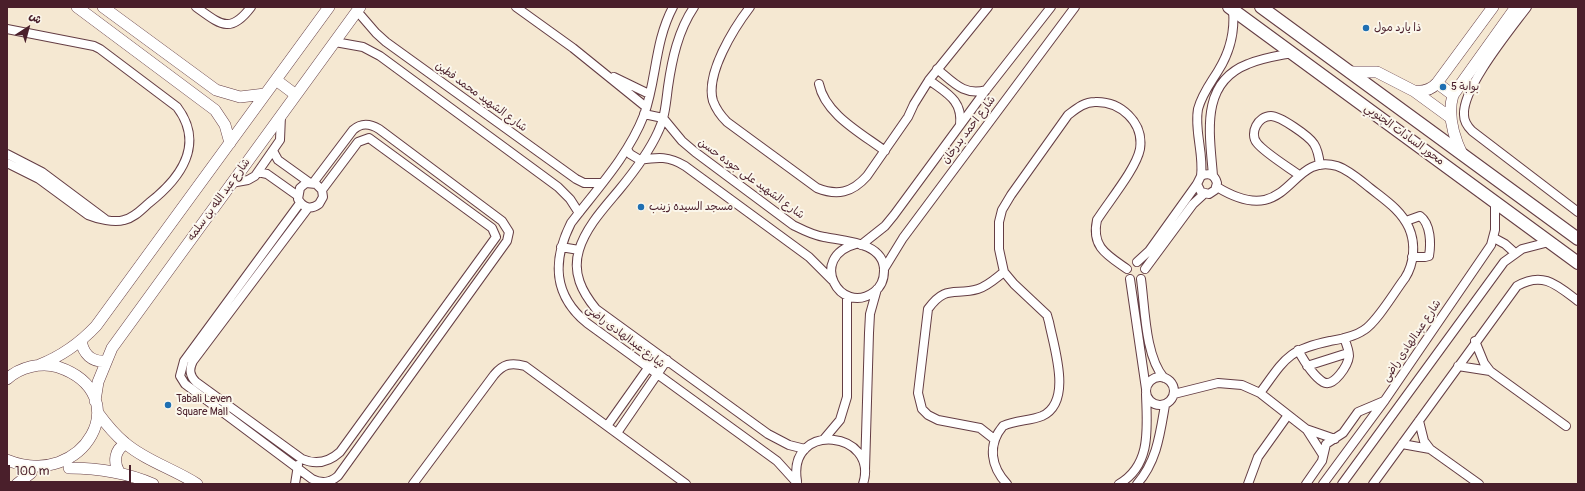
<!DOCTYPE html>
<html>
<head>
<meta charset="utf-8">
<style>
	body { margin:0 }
	#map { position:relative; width:1585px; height:491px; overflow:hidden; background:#f5e8d2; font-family:Pangolin,"Playpen Sans Arabic",sans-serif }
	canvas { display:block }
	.frame { position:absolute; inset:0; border:8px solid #4a1f2b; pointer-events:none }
	.north { position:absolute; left:8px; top:8px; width:40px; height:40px; -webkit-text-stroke:3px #fbf7ec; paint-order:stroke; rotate:36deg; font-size:11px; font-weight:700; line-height:16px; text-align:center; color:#4a1f2b }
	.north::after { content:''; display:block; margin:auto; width:14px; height:18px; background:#4a1f2b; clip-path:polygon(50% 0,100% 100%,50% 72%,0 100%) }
	.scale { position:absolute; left:8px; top:465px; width:123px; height:18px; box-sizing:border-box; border:2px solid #4a1f2b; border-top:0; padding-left:5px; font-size:12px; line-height:14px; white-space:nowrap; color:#4a1f2b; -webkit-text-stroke:3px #fbf7ec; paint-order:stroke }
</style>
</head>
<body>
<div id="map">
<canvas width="1585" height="491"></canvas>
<div class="frame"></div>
<div class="north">ش</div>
<div class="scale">100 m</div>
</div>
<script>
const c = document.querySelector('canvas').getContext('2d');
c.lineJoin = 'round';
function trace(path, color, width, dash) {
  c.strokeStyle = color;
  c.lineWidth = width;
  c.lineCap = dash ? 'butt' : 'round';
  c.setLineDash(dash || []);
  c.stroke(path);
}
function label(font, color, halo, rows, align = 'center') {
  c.font = font + ' Pangolin,"Playpen Sans Arabic",sans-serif';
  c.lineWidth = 4;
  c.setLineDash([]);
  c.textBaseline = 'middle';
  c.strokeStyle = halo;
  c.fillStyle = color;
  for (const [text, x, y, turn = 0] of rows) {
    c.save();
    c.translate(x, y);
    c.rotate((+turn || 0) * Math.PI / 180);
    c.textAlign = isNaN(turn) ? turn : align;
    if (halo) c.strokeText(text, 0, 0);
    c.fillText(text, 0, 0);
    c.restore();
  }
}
const street = new Path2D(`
	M196,7C220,24 230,35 251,7
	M516,7L573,48L646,107
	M673,7C654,43 657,79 644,115C628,156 597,189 571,223C552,261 553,295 587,323L777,461L797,483
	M694,7C678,31 672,59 668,87C666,102 665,118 658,132C649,152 633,173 619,190C604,208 586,227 579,250C572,273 582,292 596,309L768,434L789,445L805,449
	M750,7C734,28 705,74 713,101C716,109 721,116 727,122L817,188C837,196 852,193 867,176L908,117L914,104L929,80L988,7
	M1527,7C1510,30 1462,88 1464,115C1464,122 1468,127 1472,131L1578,212
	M357,11L376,33L386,42L576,179L584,183H602
	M7,29L94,46L100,49L177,107C205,144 181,178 149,203C142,209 134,218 124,220C114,223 98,219 88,215L39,179L7,163
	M335,42L363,47L380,56L558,187L570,199L579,213
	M937,69C954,83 964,96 986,90
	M614,77L649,94
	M929,80C946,93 963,100 960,125
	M819,84C825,114 861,133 885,151
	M644,114L663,118L682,141L695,152L793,225C803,230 812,235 824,237C843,241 885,242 884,271C884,279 881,287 874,292C840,317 807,257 856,244
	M627,149L630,154L640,160C658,157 669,156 685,166L809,257L832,280
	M273,151L278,160L310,183
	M7,154L42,172L105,219
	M258,172L267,174L298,196
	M1299,175C1288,167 1265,153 1257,143C1249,133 1258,116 1271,116C1280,116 1309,136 1314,144C1318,150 1319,157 1320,165
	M1201,176C1204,153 1194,131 1198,109C1202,94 1210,84 1218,71C1230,52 1235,32 1233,10
	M1213,176C1210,135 1199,83 1248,64C1262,58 1277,56 1292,53
	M231,183L248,180L255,176L280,140L281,115
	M1217,187C1291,232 1288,151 1337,166C1349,170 1360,180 1370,188C1385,200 1401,210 1409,228C1416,244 1414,264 1405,278C1395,291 1377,322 1364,330C1354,337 1341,339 1330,341C1287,350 1285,359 1260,393
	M300,203L184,361L180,376L185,384L312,479C322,484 330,483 338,476L507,241L509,232L502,221L379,129C369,123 361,123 353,130L313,183
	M308,208L193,361C189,369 189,375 196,382L302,459C316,465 329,462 340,452L496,237L492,228L369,138L358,142L322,190L323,197L319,204C311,210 303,208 298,199L300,188L306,183L316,184L322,190
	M1406,221L1420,216C1431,224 1431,244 1429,256L1425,257H1412
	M1494,238L1505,244L1515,253
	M861,245L885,226L894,215L986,90L1051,7
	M561,247L579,250
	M1137,262L1149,251L1197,184L1201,176C1209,172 1215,175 1217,183L1215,190L1209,194L1201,192L1197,184
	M884,269L903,238L1075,7
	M1145,269L1193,204L1205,193
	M1130,279L1146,389
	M1141,279C1145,308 1145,356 1164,378
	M1475,341L1484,363L1490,371
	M1298,350C1304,361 1312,375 1323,382C1334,388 1348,365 1349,356C1349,350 1346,343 1344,338
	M1307,366L1348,353
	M1458,366L1490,371L1566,426
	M1146 391a14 14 0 1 1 28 0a14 14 0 1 1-28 0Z
	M1174,394L1218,383L1242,385L1260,393L1306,429L1335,439
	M1419,421L1424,441L1430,449
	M607,426L658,354
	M1307,430L1323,455
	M617,433L667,360
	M824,439L840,420L847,397V296
	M994,439L980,428L938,420L928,415L922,409L918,393L928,309C946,284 955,296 978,289C988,286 996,278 1004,272
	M1402,444L1430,449L1479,484
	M865,470L869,333L870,314L877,289
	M797,481C787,420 880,431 863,484
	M295,484L298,465
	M413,484L494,375C503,364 511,362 525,366L686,484
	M1007,484C991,467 987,445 1003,426C1016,420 1030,421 1042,416C1073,402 1054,348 1049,322L1047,315L1014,284L1004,272L999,249V222L1002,210L1011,195L1068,115C1076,109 1084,102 1095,102C1120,101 1144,122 1140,149C1136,169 1109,201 1097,220C1091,247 1107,255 1127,269
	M1119,484C1152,465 1147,427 1146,394
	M1137,484C1157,461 1160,434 1165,405
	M1248,484L1258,457L1288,415
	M1306,484L1322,461L1326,444L1343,433L1358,412L1384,401
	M1323,484L1385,400L1491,245L1495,230V202
	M1342,484L1504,262L1522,249L1549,242
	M1373,484L1517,286C1543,271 1557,285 1578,301`);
const secondary = new Path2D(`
	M77,7L215,110L225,125L230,143
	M103,7L216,90L240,97L265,94
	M1350,72H1377L1414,91C1424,92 1431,90 1437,83L1493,7
	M276,80L296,95
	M1437,83L1453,95
	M1414,91L1451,118
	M1462,154C1453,135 1447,115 1453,95L1516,7
	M81,340C83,354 92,362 105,361
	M39,365C62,356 79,344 96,326L329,7
	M7,379C20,367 41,362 58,367C138,394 84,491 7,460
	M95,401L98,382L112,348L360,7
	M98,413C106,424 114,434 125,443C146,461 174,469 197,484
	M69,468C99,468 125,472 153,484
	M119,472C113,461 115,450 125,444
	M17,484L31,473`);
const primary = new Path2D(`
	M1229,7L1578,263
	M1261,7L1578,239`);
trace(street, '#643d44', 10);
trace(secondary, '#643d44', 12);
trace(primary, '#643d44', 14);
trace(street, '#fff', 8);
trace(secondary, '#fff', 11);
trace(primary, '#fff', 12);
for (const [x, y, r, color] of [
	[1366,28,4,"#1f6fb2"],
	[1443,87,4,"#1f6fb2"],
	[641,207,4,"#1f6fb2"],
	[168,405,4,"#1f6fb2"]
]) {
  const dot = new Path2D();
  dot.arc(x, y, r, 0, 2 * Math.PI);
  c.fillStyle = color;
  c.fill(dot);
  trace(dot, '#fbf7ec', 1.5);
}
label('11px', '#4a1f2b', '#fbf7ec', [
	["ذا يارد مول",1374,28],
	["بوابة 5",1451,87],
	["مسجد السيده زينب",649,207],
	["Tabali Leven",176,399],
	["Square Mall",176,412]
], 'left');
label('11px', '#4a1f2b', '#fbf7ec', [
	["شارع الشهيد محمد فطين",481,97,36],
	["شارع احمد بدرخان",969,130,-53],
	["محور السادات الجنوبي",1404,135,36],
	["شارع الشهيد على جوده حسن",751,179,36],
	["شارع عبد الله بن سلمه",219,200,-54],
	["شارع عبدالهادى راضى",625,337,37],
	["شارع عبدالهادى راضى",1412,341,-56]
]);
</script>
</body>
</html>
